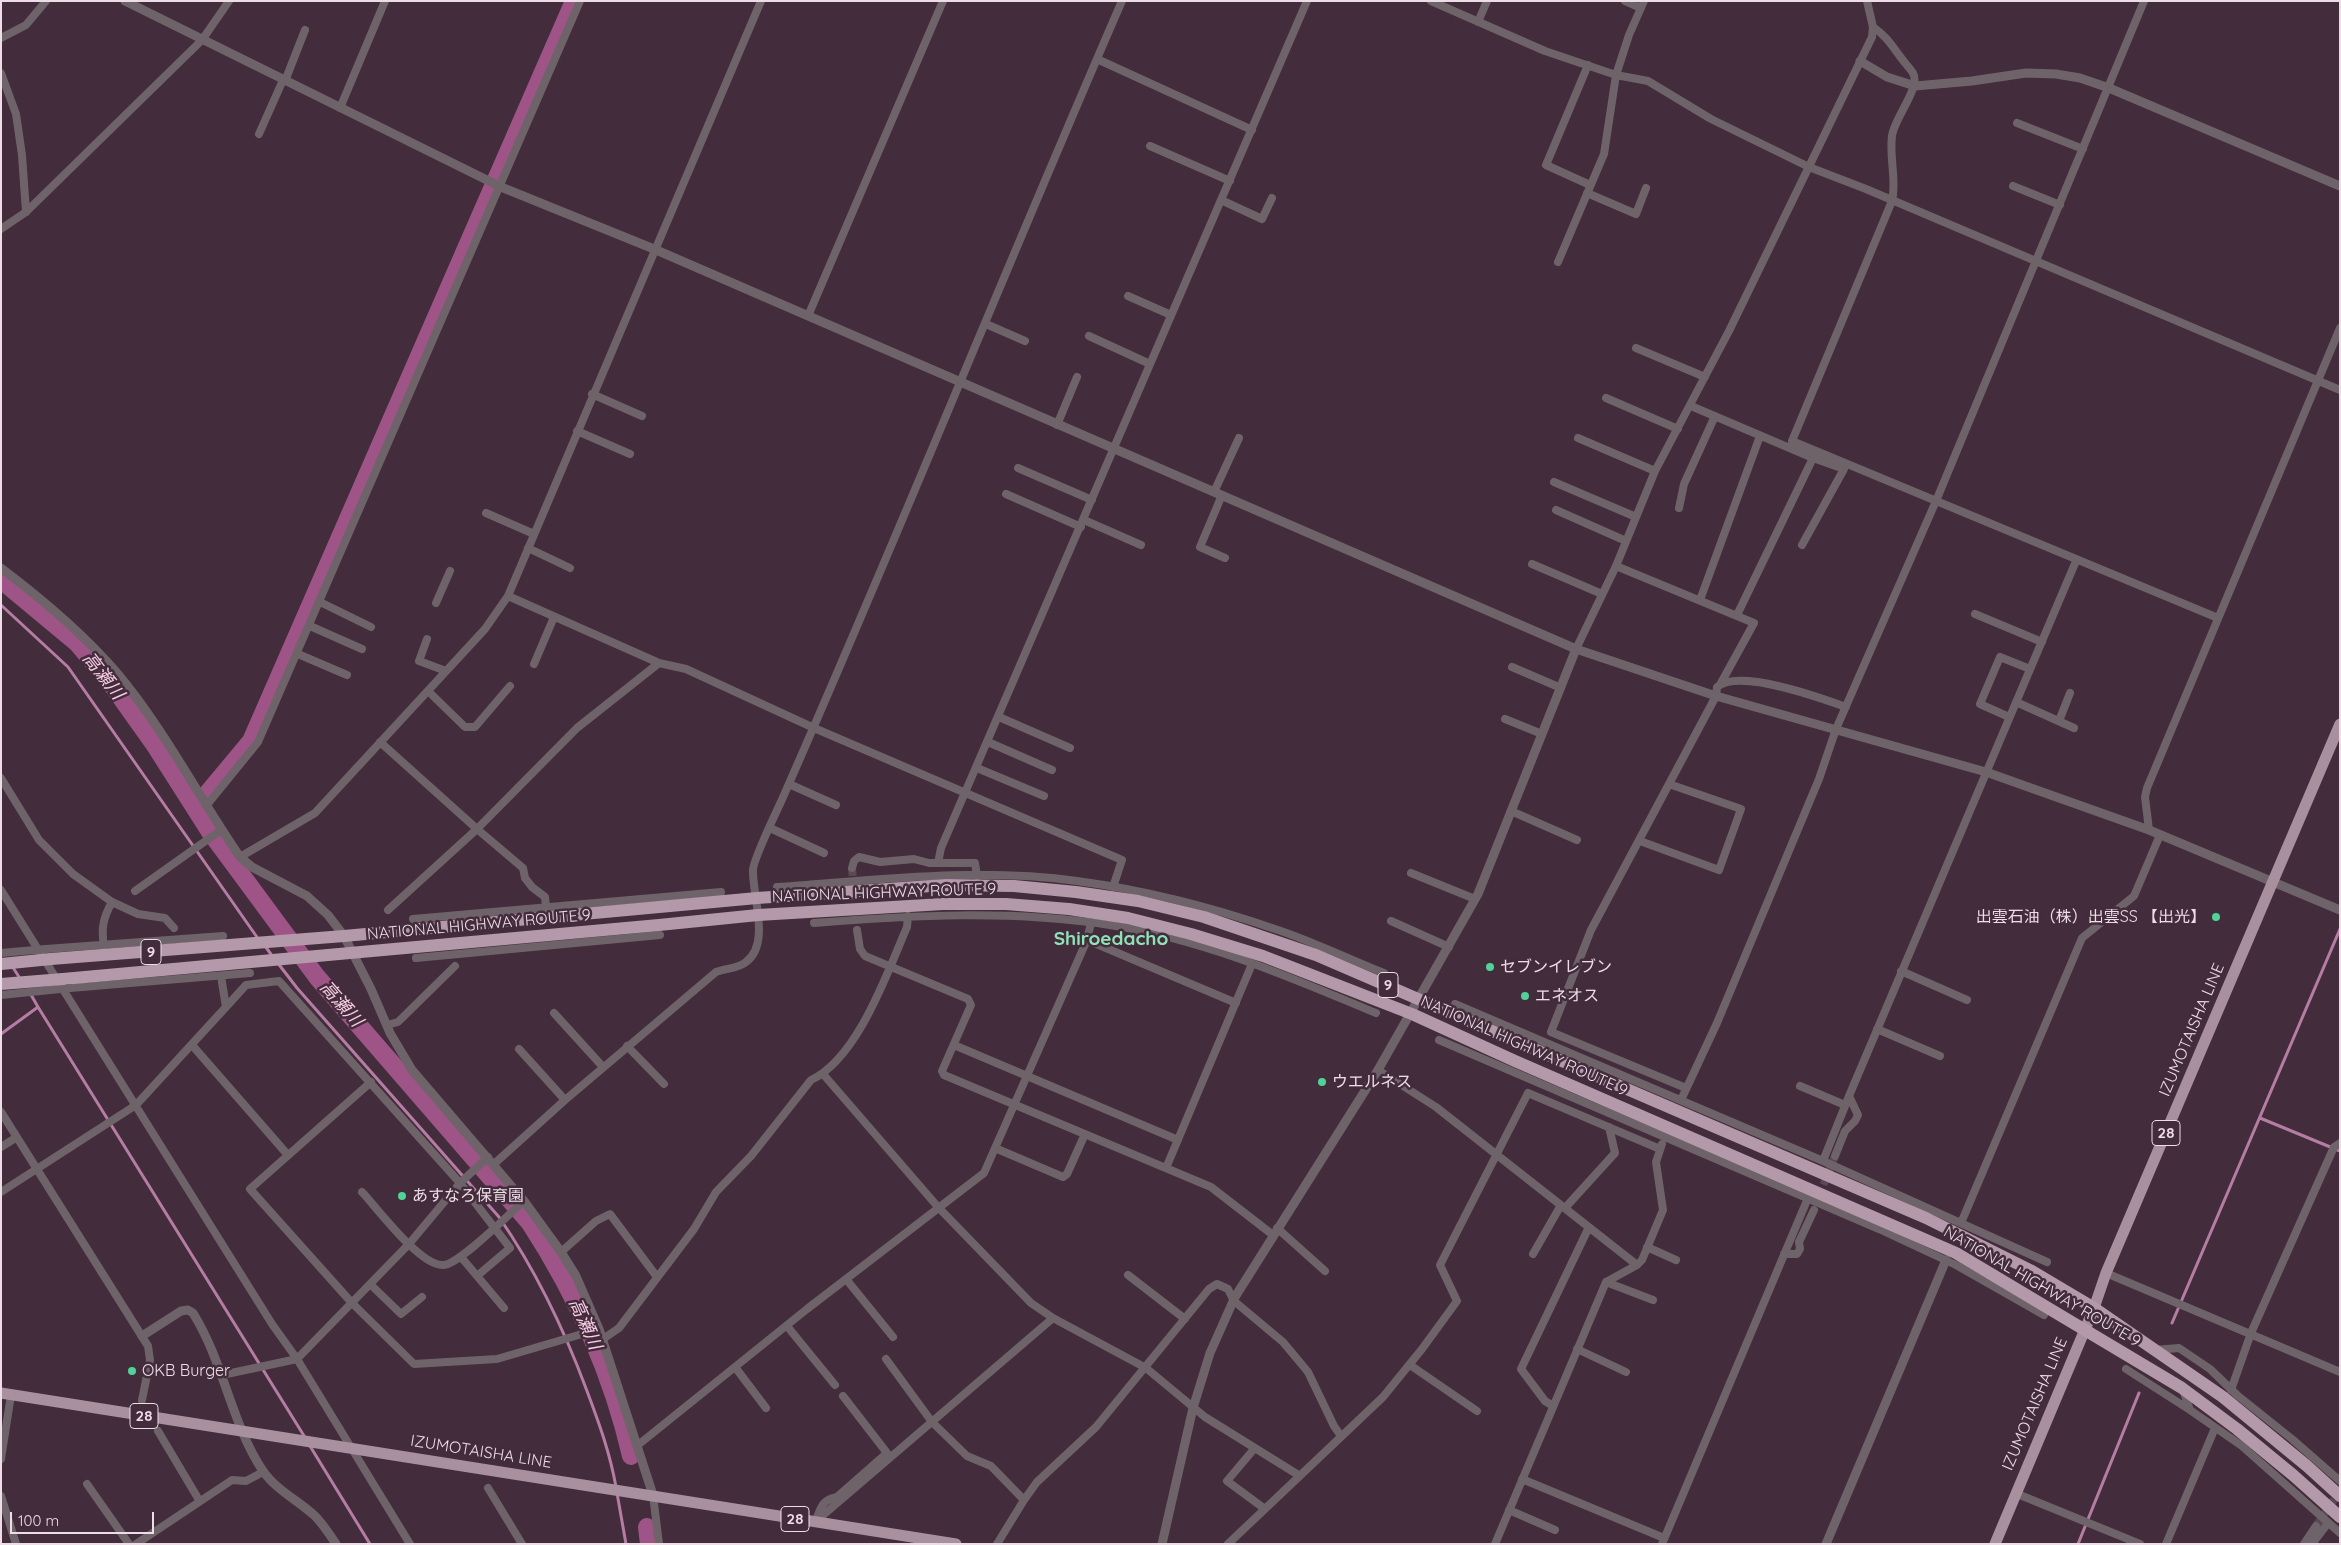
<!DOCTYPE html>
<html>
<head>
<meta charset="utf-8">
<style>
	body { margin:0 }
	#map { position:relative; width:2341px; height:1545px; overflow:hidden; background:#432c3b; font-family:Quicksand,sans-serif }
	canvas { display:block }
	.frame { position:absolute; inset:0; border:2px solid #ecdde6; pointer-events:none }
	.scale { position:absolute; left:10px; top:1512px; width:144px; height:22px; box-sizing:border-box; border:2px solid #ecdde6; border-top:0; padding-left:6px; font-size:15px; line-height:18px; white-space:nowrap; color:#ecdde6; -webkit-text-stroke:4px #432c3b; paint-order:stroke }
</style>
</head>
<body>
<div id="map">
<canvas width="2341" height="1545"></canvas>
<div class="frame"></div>
<div class="scale">100 m</div>
</div>
<script>
const c = document.querySelector('canvas').getContext('2d');
c.lineJoin = 'round';
function trace(path, color, width, dash) {
  c.strokeStyle = color;
  c.lineWidth = width;
  c.lineCap = dash ? 'butt' : 'round';
  c.setLineDash(dash || []);
  c.stroke(path);
}
function label(font, color, halo, rows, align = 'center') {
  c.font = font + ' Quicksand,"Noto Sans JP",sans-serif';
  c.lineWidth = 5;
  c.setLineDash([]);
  c.textBaseline = 'middle';
  c.strokeStyle = halo;
  c.fillStyle = color;
  for (const [text, x, y, turn = 0] of rows) {
    c.save();
    c.translate(x, y);
    c.rotate((+turn || 0) * Math.PI / 180);
    c.textAlign = isNaN(turn) ? turn : align;
    if (halo) c.strokeText(text, 0, 0);
    c.fillText(text, 0, 0);
    c.restore();
  }
}
trace(new Path2D(`
	M1,605L68,667L259,940
	M265,946L273,957
	M277,962L297,988L499,1217C537,1272 564,1329 587,1391C599,1423 610,1453 616,1487
	M12,966L21,980
	M38,1007L306,1439
	M1,1034L38,1007L30,993
	M2260,1118L2340,1151
	M2172,1323L2340,929
	M310,1446L370,1544
	M617,1493L626,1544
	M2078,1544L2139,1393`), '#b57da3', 3);
trace(new Path2D(`
	M1,580L77,643L112,685L154,744L210,832L317,977L530,1223C576,1294 612,1373 631,1456
	M196,807L251,741L574,1
	M647,1527L649,1544`), '#9e5486', 18);
trace(new Path2D(`
	M852,868L857,930
	M1819,1196L1835,1156
	M2316,1526L2340,1491`), '#5c4755', 8, [8, 4]);
trace(new Path2D(`
	M1431,1L1545,51L1616,75L1648,81L1711,119L1809,167L1866,189L2340,390
	M1625,1L1641,8
	M1478,22L1487,1
	M1873,27C1884,34 1891,44 1899,55C1903,61 1909,67 1913,73C1921,88 1894,118 1892,136C1889,159 1897,179 1892,201L1792,441L2218,618
	M1,38L26,25L46,1
	M1097,59L1252,130
	M1588,65L1546,165L1590,185
	M1,73L16,114L22,155L26,212
	M285,81L305,30
	M340,108L385,1
	M2017,123L2083,149
	M259,134L283,80
	M1150,146L1230,181
	M2013,186L2060,205
	M1587,193L1636,214L1646,188
	M1221,200L1262,219L1272,198
	M1,229L26,212L202,40L229,1
	M1558,262L1604,154L1616,75L1629,35L1644,1
	M1128,296L1171,315
	M808,316L943,1
	M986,324L1025,341
	M1089,336L1150,364
	M1636,348L1705,377
	M592,394L642,416
	M1606,398L1678,429
	M1691,406L1813,458L1844,469L1802,545
	M1057,425L1077,377
	M577,431L630,454
	M1578,438L1655,471
	M1018,468L1092,500
	M1554,482L1636,517
	M1214,492L1239,438
	M1006,494L1081,527
	M1222,495L1200,547L1225,558
	M1679,508L1684,484L1715,416
	M1556,510L1626,541
	M486,513L534,534
	M1084,520L1141,545
	M528,548L570,568
	M1532,564L1602,594
	M1616,566L1754,623L1721,683
	M508,596L659,663L686,669L814,728L1122,860L1113,887
	M1700,600L1760,436
	M320,602L371,627
	M436,603L450,571
	M1975,614L2042,642
	M1737,615L1813,458
	M310,626L362,649
	M427,639L419,661L446,671
	M1576,649L1616,566L1655,471L1729,331L1872,37L1873,27L1867,1
	M298,654L347,675
	M534,664L554,617
	M1512,667L1561,688
	M428,691L465,727H475L510,686
	M2016,702L2074,728
	M999,717L1070,748
	M2009,717L1980,704L2000,657L2030,669
	M1505,719L1542,734
	M2059,721L2070,693
	M380,742L477,829L577,728L659,663
	M988,742L1052,770
	M977,768L1044,796
	M1,778L39,840L73,874L112,902L138,914L165,918L174,928
	M789,784L836,805
	M206,806L258,742L580,1
	M1511,811L1577,840
	M770,828L824,853
	M2149,830L2145,797L2147,788L2340,328
	M1640,841L1719,870L1741,809L1669,784
	M240,857L315,813L485,629L508,596L761,1
	M938,863L941,848L1307,1
	M852,868L854,861L859,857L880,862L914,859L929,863H975L977,876
	M1411,873L1475,899
	M777,887C876,880 978,867 1077,881C1144,890 1211,907 1275,929C1312,941 1348,959 1384,973
	M1,890L272,1324L297,1359L410,1544
	M135,891L221,830
	M388,910L477,829L523,868L525,878L532,887L545,897L546,907
	M413,919L721,892
	M1391,921L1449,947
	M814,923C913,915 1011,910 1110,925C1202,939 1290,977 1376,1013
	M857,930L860,949L865,956L968,999L971,1005L942,1071L944,1075L1211,1187L1273,1235
	M1087,940L1236,1003
	M104,946C101,929 103,918 112,902
	M46,949L223,936
	M416,958L660,935
	M1901,971L1967,1000
	M70,988L250,973
	M1455,1004L1823,1161L2047,1262
	M226,1007L246,985L279,981L460,1183L510,1248L477,1276
	M554,1013L603,1067
	M387,1025L398,1022L455,966
	M1877,1029L1940,1056
	M1439,1040L1879,1229L1956,1265L2044,1315
	M192,1045L287,1154
	M954,1045L1178,1140
	M627,1046L664,1084
	M519,1049L565,1100
	M1378,1070L1436,1107L1637,1265
	M823,1074L938,1207L1031,1303L1053,1318L1146,1368L1205,1417L1300,1476
	M371,1082L250,1189L352,1303L414,1364L497,1359L599,1329
	M1800,1086L1845,1105
	M1686,1088L1551,1032L1591,930L1716,696L1717,687C1739,668 1821,698 1846,707
	M1681,1100L1717,1023L1819,779L1836,729L1936,501L2144,1
	M1,1112L148,1346L150,1360L142,1400
	M1,1147L17,1137
	M995,1148L1063,1177L1067,1174L1085,1134
	M1835,1156L1845,1131L1855,1121L1858,1115L1849,1096
	M1823,1161L1849,1096L2076,561
	M494,1164L565,1100L716,972C726,968 738,969 746,962C771,944 752,895 753,870C753,859 778,809 784,795C900,532 1007,265 1122,1
	M1166,1168L1252,964
	M1,1192L136,1105L226,1007L221,976
	M362,1192C378,1209 420,1266 443,1265C459,1265 510,1213 524,1201
	M1565,1208L1615,1153L1609,1127
	M1961,1223L2082,938L2134,896L2160,835
	M1277,1228L1325,1271
	M1647,1247L1676,1260
	M561,1252L596,1221L610,1214L657,1277
	M1533,1254L1561,1205
	M1784,1254H1797L1800,1249L1799,1242L1814,1210
	M461,1257L504,1308
	M2106,1273L2340,1372
	M1128,1275L1185,1319
	M846,1279L893,1337
	M1606,1282L1653,1300
	M370,1284L401,1314L422,1297
	M787,1326L835,1385
	M603,1339L619,1328L694,1229L716,1192L751,1156L811,1080C858,1058 887,973 907,927L908,916
	M1577,1349L1626,1372
	M2155,1350L2179,1348L2210,1369L2237,1395L2292,1439L2340,1481
	M886,1359L932,1422L967,1456L991,1466L1024,1500
	M1410,1365L1477,1411
	M735,1367L766,1408
	M2126,1369L2190,1410
	M222,1375L297,1359L409,1244L460,1183L488,1157
	M2183,1390L2190,1410L2242,1446L2340,1533
	M2231,1390L2251,1333L2334,1147L2340,1143
	M1553,1406L1545,1401L1521,1369L1589,1227
	M158,1431L199,1500
	M638,1445L807,1309L984,1173L1087,940L1091,923
	M1254,1449L1227,1481L1265,1509
	M1,1459L11,1395
	M1522,1479L1664,1538
	M87,1484L129,1544
	M488,1488L522,1544
	M2015,1493L2140,1544
	M653,1495L659,1544
	M1,1496L16,1544
	M1509,1510L1555,1530
	M816,1520C821,1507 822,1500 837,1497L887,1453L843,1396
	M815,1522L1053,1318
	M136,1544L232,1480L246,1481L263,1472
	M997,1544L1024,1500L1037,1482L1096,1427L1209,1289L1217,1284L1228,1289L1234,1301L1283,1342L1308,1372L1334,1426L1341,1436
	M1228,1544L1383,1397L1422,1349L1457,1301L1440,1265L1528,1093L1660,1149
	M1495,1544L1606,1282L1637,1265L1642,1260L1663,1210L1656,1162L1662,1144
	M1662,1544L1808,1198
	M2166,1544L2215,1428
	M2304,1544L2316,1526
	M2312,1544L2328,1523`), '#6f636a', 8);
trace(new Path2D(`
	M125,1L501,187L654,249L1576,649L1716,696L1986,772L2149,830L2340,910
	M1860,61L1887,77L1915,86L1972,81L2026,73L2056,74L2080,78L2109,88L2340,186
	M1,568C42,599 83,633 117,673C164,729 198,796 240,857L252,867L307,896L328,915L344,936L371,989L390,1033L412,1070L524,1201L561,1252L576,1276L599,1329L653,1495
	M142,1336L181,1311L188,1310L193,1313C224,1363 231,1423 263,1471C276,1490 299,1501 315,1516C323,1524 330,1535 336,1544
	M1162,1544L1193,1408L1210,1353L1235,1297L1378,1070L1478,894L1576,649
	M1826,1544L1946,1260`), '#6f636a', 9);
trace(new Path2D(`
	M1,1393L956,1544
	M1995,1544L2094,1308L2106,1273L2340,724`), '#a8909f', 11);
trace(new Path2D(`
	M51,959L344,936L757,898L946,885L1014,886L1076,892L1138,901L1204,917L1316,955L1926,1218L2030,1270L2094,1308L2223,1397L2307,1466L2340,1496
	M63,979L659,925L758,915L943,904H1006L1069,909L1128,918L1191,934L1263,956L1412,1014L1515,1061L1956,1253L2182,1388L2237,1429L2293,1475L2340,1517`), '#b499aa', 12);
trace(new Path2D(`
	M1,953L46,949
	M1,995L70,988`), '#6f636a', 8);
trace(new Path2D(`
	M1,964L51,959
	M1,984L63,979`), '#b499aa', 12);
for (const [x, y, r, color] of [
	[2216,917,5,"#50d398"],
	[1490,967,5,"#50d398"],
	[1525,996,5,"#50d398"],
	[1322,1082,5,"#50d398"],
	[402,1196,5,"#50d398"],
	[132,1371,5,"#50d398"]
]) {
  const dot = new Path2D();
  dot.arc(x, y, r, 0, 2 * Math.PI);
  c.fillStyle = color;
  c.fill(dot);
  trace(dot, '#432c3b', 2);
}
for (const [x, y, w] of [
	[151,952,20],
	[1388,985,20],
	[2166,1133,28],
	[144,1416,28],
	[795,1519,28]
]) {
  const box = new Path2D();
  box.roundRect(x - w / 2, y - 12.5, w, 25, 4);
  c.fillStyle = '#432c3b';
  c.fill(box);
  trace(box, '#ecdde6', 1);
}
label('bold 15px', '#ecdde6', null, [
	["9",151,952],
	["9",1388,985],
	["28",2166,1133],
	["28",144,1416],
	["28",795,1519]
]);
label('16px', '#ecdde6', '#432c3b', [
	["NATIONAL HIGHWAY ROUTE 9",884,893,-2],
	["NATIONAL HIGHWAY ROUTE 9",479,925,-5],
	["IZUMOTAISHA LINE",2192,1030,-67],
	["NATIONAL HIGHWAY ROUTE 9",1524,1046,24],
	["NATIONAL HIGHWAY ROUTE 9",2042,1287,30],
	["IZUMOTAISHA LINE",2035,1404,-67],
	["IZUMOTAISHA LINE",481,1452,9]
]);
label('16px', '#ecdde6', '#432c3b', [
	["出雲石油（株）出雲SS 【出光】",2206,917,"right"],
	["セブンイレブン",1500,967],
	["エネオス",1535,996],
	["ウエルネス",1332,1082],
	["あすなろ保育園",412,1196],
	["OKB Burger",142,1371]
], 'left');
label('italic 18px', '#f8cde8', '#432c3b', [
	["高瀬川",103,676,52],
	["高瀬川",341,1004,49],
	["高瀬川",585,1324,66]
]);
label('bold 19px', '#90e2b7', '#432c3b', [
	["Shiroedacho",1111,939]
]);
</script>
</body>
</html>
